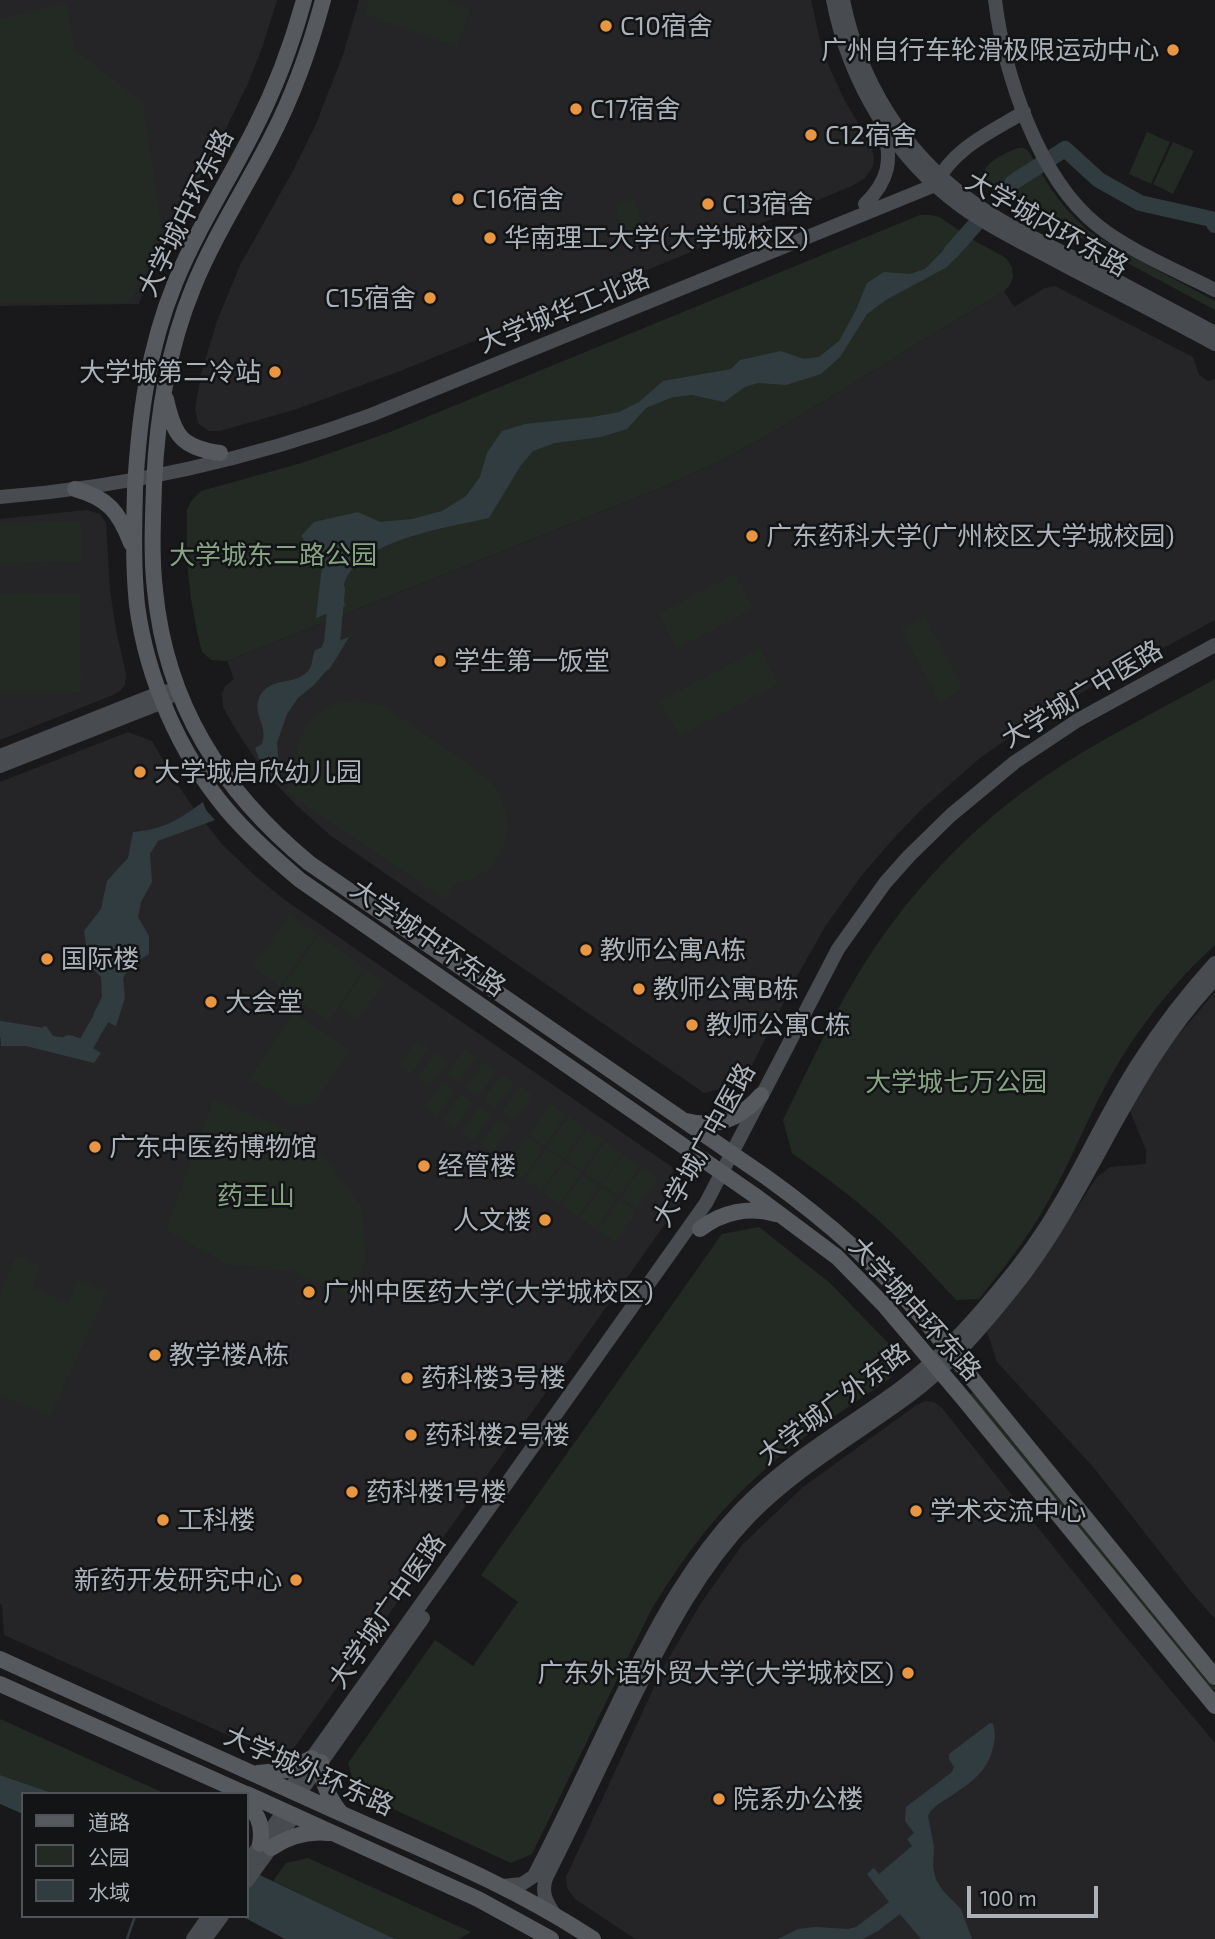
<!DOCTYPE html>
<html>
<head>
<meta charset="utf-8">
<style>
	body { margin:0 }
	#map { position:relative; width:1215px; height:1939px; overflow:hidden; background:#19191b; font-family:"Exo 2","Noto Sans SC",sans-serif }
	canvas { display:block }
	.legend { position:absolute; left:21px; top:1792px; width:228px; height:126px; box-sizing:border-box; background:#131416; border:2px solid #505358; margin:0; padding:9px 12px; list-style:none; font-size:21px; color:#acb2ba }
	.legend li { display:flex; align-items:center; gap:14px; height:35px }
	.legend b { width:35px; border:2px solid #505358 }
	.scale { position:absolute; left:967px; top:1886px; width:131px; height:32px; box-sizing:border-box; border:4px solid #acb2ba; border-top:0; padding-left:9px; font-size:21px; line-height:24px; white-space:nowrap; color:#acb2ba; -webkit-text-stroke:5px #131416; paint-order:stroke }
</style>
</head>
<body>
<div id="map">
<canvas width="1215" height="1939"></canvas>
<ul class="legend">
<li><b style="height:9px;background:#56595e"></b>道路</li>
<li><b style="height:19px;background:#232a23"></b>公园</li>
<li><b style="height:19px;background:#313c40"></b>水域</li>
</ul>
<div class="scale">100 m</div>
</div>
<script>
const c = document.querySelector('canvas').getContext('2d');
c.lineJoin = 'round';
function fill(path, color) {
  c.fillStyle = color;
  c.fill(path, 'evenodd');
}
function trace(path, color, width, dash) {
  c.strokeStyle = color;
  c.lineWidth = width;
  c.lineCap = dash ? 'butt' : 'round';
  c.setLineDash(dash || []);
  c.stroke(path);
}
function label(font, color, halo, rows, align = 'center') {
  c.font = font + ' "Exo 2","Noto Sans SC",sans-serif';
  c.lineWidth = 5;
  c.setLineDash([]);
  c.textBaseline = 'middle';
  c.strokeStyle = halo;
  c.fillStyle = color;
  for (const [text, x, y, turn = 0] of rows) {
    c.save();
    c.translate(x, y);
    c.rotate((+turn || 0) * Math.PI / 180);
    c.textAlign = isNaN(turn) ? turn : align;
    if (halo) c.strokeText(text, 0, 0);
    c.fillText(text, 0, 0);
    c.restore();
  }
}
fill(new Path2D(`
	M0,0H277L262,48L248,83L224,133L168,234L152,270L139,304L0,306Z
	M359,0H811L821,45L830,69L846,103L871,144L874,158L873,166L865,178L852,186L403,370L297,409L220,431H209L198,423L195,409L201,374L217,321L240,265L294,169L316,124L344,52Z
	M1055,286L1193,357L1199,375L1208,381L1215,379V620L1079,694L1029,724L980,758L922,809L894,838L862,875L825,927L796,978L743,1083L704,1093L331,836L295,804L262,769L236,730L223,707L222,694L225,686L234,679L227,661L663,487L722,460L765,437L1004,291L1014,307L1045,288Z
	M87,510L100,514L106,523L110,590L116,630L126,674L125,685L120,691L113,695L0,740V519Z
	M128,732L152,741L174,779L195,810L222,844L253,874L285,900L672,1167L680,1203L294,1748L270,1754L4,1635L2,1605L0,1604V782Z
	M1215,992V1619L1192,1593L1094,1468L997,1362L987,1332L1044,1258L1097,1177L1110,1167L1146,1164V1150L1130,1111V1105L1168,1047Z
	M925,1401L934,1402L942,1408L1121,1631L1215,1743V1939H635L575,1899L567,1888L566,1877L662,1670L701,1603L743,1544L803,1487L915,1406Z`), '#252527');
fill(new Path2D(`
	M369,0H445L471,9L457,47L364,14Z
	M66,3L75,50L143,103L162,233L130,302L0,303V19Z
	M1147,132L1170,142L1151,184L1129,174Z
	M1173,142L1194,151L1173,194L1153,184Z
	M1019,148H1024L1029,152L1051,189L1067,210L1087,230L1116,248L1215,301V310L986,187L982,176C985,162 1006,152 1019,148Z
	M633,199L645,228L627,235L614,206Z
	M920,215H931L939,217L975,241L1006,258L1012,267L1013,277L1010,285L1004,291L765,437L722,460L663,487L227,661L211,660L202,652L197,632L191,599L187,562V510L191,501L201,491L305,462L390,432Z
	M81,521L82,562L0,564V523Z
	M735,574L753,608L677,649L659,614Z
	M80,593L81,692L0,693V594Z
	M925,617L963,689L940,702L901,629Z
	M760,648L778,684L680,736L660,701Z
	M1215,679V945C1175,981 1138,1028 1112,1074C1088,1116 1071,1162 1047,1203C1028,1238 1004,1268 979,1299L956,1300C930,1272 905,1244 877,1219C850,1195 821,1174 792,1153L783,1120C812,1062 839,1000 876,946C921,880 977,823 1044,777C1098,740 1158,711 1215,679Z
	M355,700L369,702L387,708L483,775C512,799 517,844 487,870C481,874 475,878 468,881C464,882 457,883 453,886C450,889 447,895 444,899L286,791L297,776C291,737 314,703 355,700Z
	M290,915L317,934L280,986L253,967Z
	M319,935L364,968L328,1021L282,988Z
	M366,970L384,982L357,1020L340,1008Z
	M294,1012L350,1051L312,1105L292,1106L276,1093L249,1080Z
	M417,1040L429,1048L411,1074L399,1066Z
	M465,1049L477,1057L459,1083L447,1075Z
	M436,1053L448,1061L430,1087L418,1078Z
	M484,1062L496,1070L478,1096L466,1088Z
	M502,1075L514,1083L496,1108L484,1100Z
	M443,1082L455,1090L437,1116L425,1107Z
	M520,1087L532,1095L514,1121L502,1113Z
	M461,1094L473,1103L455,1128L443,1120Z
	M214,1099L286,1129L328,1160L362,1209L366,1259L350,1297L291,1271L229,1265L166,1230Z
	M550,1104L566,1115L545,1146L529,1135Z
	M479,1107L491,1115L473,1141L461,1133Z
	M569,1117L585,1128L564,1159L547,1147Z
	M498,1120L510,1128L492,1153L480,1145Z
	M587,1129L603,1140L582,1171L566,1160Z
	M527,1137L544,1148L523,1178L506,1167Z
	M605,1142L622,1153L601,1184L584,1173Z
	M546,1149L563,1160L541,1191L525,1180Z
	M623,1155L640,1166L619,1196L602,1185Z
	M564,1162L581,1173L559,1204L543,1193Z
	M642,1167L658,1178L637,1209L621,1198Z
	M583,1175L599,1186L578,1216L562,1205Z
	M601,1187L617,1198L596,1229L580,1218Z
	M619,1200L636,1211L615,1242L598,1230Z
	M759,1227L830,1283L893,1348L892,1377C851,1406 807,1432 770,1465C720,1507 682,1558 649,1614L532,1854L511,1863L356,1792L348,1763L435,1640L473,1666L518,1602L481,1575L722,1234Z
	M16,1256L40,1266L32,1288L68,1303L78,1280L107,1292L50,1416L0,1396V1295Z
	M973,1392L1007,1435L1043,1475L1215,1686V1695L968,1396Z
	M0,1719L166,1794H55L0,1775Z
	M308,1858L471,1932L459,1939H395L273,1881L286,1863Z`), '#232a23');
fill(new Path2D(`
	M960,234L973,239L947,267L886,300L867,314L840,357L821,374L786,385L758,383L745,387L724,402L692,395L673,397L646,408L627,429L601,437L555,443L533,451L521,465L489,518C450,527 349,541 343,590C342,595 344,601 345,606L316,618L322,566L316,554L301,536L314,522L358,512L380,522L412,519L442,511L466,496L480,477L487,453L502,431L525,424L592,417L619,412L639,402L663,381L731,369L740,360L781,351L804,359L819,357L839,341L856,310L867,283L884,272L910,274L925,269Z
	M349,637L334,662L314,685L298,698L287,714L277,743L280,776L279,779L274,780L260,761L255,748L262,744C269,725 251,714 260,696C271,676 295,686 308,671C313,665 312,657 315,650Z
	M203,802L206,810L215,820L158,841L150,854L152,882L141,902L138,917L149,936V954L130,966L123,978L125,998L116,1026L93,1015L102,997L101,977L89,965L84,931L101,909L107,881L128,858L133,832C163,830 180,819 203,802Z
	M0,1026C16,1035 29,1033 46,1026L53,1036L78,1039L101,1053L94,1063L26,1046H1Z
	M990,1723L993,1724C996,1733 995,1742 992,1751C986,1774 967,1785 948,1798C940,1803 932,1807 928,1816L934,1847L933,1867L936,1880L943,1891L961,1909L972,1939H921L900,1914L878,1931L863,1939H778L798,1929L815,1927L848,1929L856,1927L889,1902L867,1874L874,1868L879,1874L912,1846L907,1839L914,1833L905,1821L906,1807L952,1772L954,1767L949,1759V1754Z
	M0,1775L55,1794H23V1814L0,1804Z
	M247,1869L395,1939H306L247,1913Z`), '#313c40');
trace(new Path2D(`
	M127,1939L135,1916`), '#313c40', 2.5);
trace(new Path2D(`
	M1012,183L1065,149L1099,180L1140,203L1211,219L1215,225
	M951,252L975,225
	M324,663L332,643L337,589
	M0,1029L37,1035
	M69,1043L84,1048L110,1003
	M247,1910L302,1939`), '#313c40', 16);
trace(new Path2D(`
	M833,0C849,82 894,158 962,207C994,230 1030,246 1064,265C1114,291 1165,317 1215,344
	M843,0C859,79 902,150 967,198C1000,223 1038,240 1074,258C1121,283 1168,308 1215,333
	M995,0C1004,73 1038,178 1097,225C1129,251 1178,271 1215,290
	M865,204C889,181 893,159 883,128
	M0,497C128,487 251,459 371,415L935,185C953,148 991,132 1024,112
	M0,756L159,693L170,691
	M0,766L163,702L178,690
	M289,1790L706,1203L838,949L885,883L909,856L951,815L1015,762L1078,720L1215,645
	M299,1794L423,1618
	M247,1863L284,1811
	M247,1881L294,1816
	M503,1886L522,1884L534,1876C567,1813 596,1747 628,1683C660,1620 692,1560 741,1509C790,1458 848,1427 903,1386C939,1359 969,1326 997,1292C1021,1264 1043,1234 1061,1202C1087,1157 1109,1109 1137,1065C1160,1029 1186,995 1215,963
	M555,1915C546,1902 541,1893 546,1878C577,1817 606,1754 636,1693C668,1629 700,1568 750,1516C797,1468 855,1436 909,1396C949,1366 982,1328 1013,1289C1091,1192 1128,1069 1215,979
	M193,1939L209,1916
	M205,1939L222,1916`), '#484b4f', 14);
trace(new Path2D(`
	M304,0C292,44 276,87 255,128C229,180 197,229 175,283C148,349 139,418 135,489C134,528 133,566 137,605C147,679 179,753 227,810C249,836 274,858 300,880L754,1195L837,1257L885,1306L962,1397L1215,1706
	M323,0C310,48 294,94 271,138C245,189 214,236 193,288C167,351 157,417 154,485C153,520 151,555 155,590C166,705 222,791 309,863L766,1177C826,1220 879,1266 926,1322L1215,1677
	M166,399C174,436 181,447 220,453
	M75,489C108,498 119,512 131,543
	M686,1121C717,1129 741,1118 761,1095
	M700,1229C722,1212 749,1206 776,1214
	M0,1659C106,1707 212,1755 318,1803C412,1846 507,1882 593,1939
	M0,1684L246,1794
	M321,1762C321,1781 328,1797 340,1812
	M258,1773L288,1770L312,1758
	M247,1794L478,1899L551,1939
	M247,1805C260,1815 263,1828 260,1844
	M271,1848C289,1836 307,1831 328,1833`), '#56595e', 16);
for (const [x, y, r, color] of [
	[606,26,7,"#e99642"],
	[1173,50,7,"#e99642"],
	[576,109,7,"#e99642"],
	[811,135,7,"#e99642"],
	[458,199,7,"#e99642"],
	[708,204,7,"#e99642"],
	[490,238,7,"#e99642"],
	[430,298,7,"#e99642"],
	[275,372,7,"#e99642"],
	[752,536,7,"#e99642"],
	[440,661,7,"#e99642"],
	[140,772,7,"#e99642"],
	[586,950,7,"#e99642"],
	[47,959,7,"#e99642"],
	[639,989,7,"#e99642"],
	[211,1002,7,"#e99642"],
	[692,1025,7,"#e99642"],
	[95,1147,7,"#e99642"],
	[424,1166,7,"#e99642"],
	[545,1220,7,"#e99642"],
	[309,1292,7,"#e99642"],
	[155,1355,7,"#e99642"],
	[407,1378,7,"#e99642"],
	[411,1435,7,"#e99642"],
	[352,1492,7,"#e99642"],
	[916,1511,7,"#e99642"],
	[163,1520,7,"#e99642"],
	[296,1580,7,"#e99642"],
	[908,1673,7,"#e99642"],
	[719,1799,7,"#e99642"]
]) {
  const dot = new Path2D();
  dot.arc(x, y, r, 0, 2 * Math.PI);
  c.fillStyle = color;
  c.fill(dot);
  trace(dot, '#131416', 2.5);
}
label('26px', '#acb2ba', '#131416', [
	["C10宿舍",620,26],
	["广州自行车轮滑极限运动中心",1159,50,"right"],
	["C17宿舍",590,109],
	["C12宿舍",825,135],
	["C16宿舍",472,199],
	["C13宿舍",722,204],
	["华南理工大学(大学城校区)",504,238],
	["C15宿舍",416,298,"right"],
	["大学城第二冷站",261,372,"right"],
	["广东药科大学(广州校区大学城校园)",766,536],
	["学生第一饭堂",454,661],
	["大学城启欣幼儿园",154,772],
	["教师公寓A栋",600,950],
	["国际楼",61,959],
	["教师公寓B栋",653,989],
	["大会堂",225,1002],
	["教师公寓C栋",706,1025],
	["广东中医药博物馆",109,1147],
	["经管楼",438,1166],
	["人文楼",531,1220,"right"],
	["广州中医药大学(大学城校区)",323,1292],
	["教学楼A栋",169,1355],
	["药科楼3号楼",421,1378],
	["药科楼2号楼",425,1435],
	["药科楼1号楼",366,1492],
	["学术交流中心",930,1511],
	["工科楼",177,1520],
	["新药开发研究中心",282,1580,"right"],
	["广东外语外贸大学(大学城校区)",894,1673,"right"],
	["院系办公楼",733,1799]
], 'left');
label('26px', '#acb2ba', '#131416', [
	["大学城中环东路",186,213,-64],
	["大学城内环东路",1047,224,30],
	["大学城华工北路",564,311,-22],
	["大学城广中医路",1082,694,-31],
	["大学城中环东路",428,938,35],
	["大学城广中医路",704,1145,-61],
	["大学城中环东路",915,1309,48],
	["大学城广外东路",834,1404,-37],
	["大学城广中医路",387,1611,-55],
	["大学城外环东路",309,1771,24]
]);
label('26px', '#87a384', '#131416', [
	["大学城东二路公园",273,555],
	["大学城七万公园",956,1082],
	["药王山",256,1196]
]);
</script>
</body>
</html>
